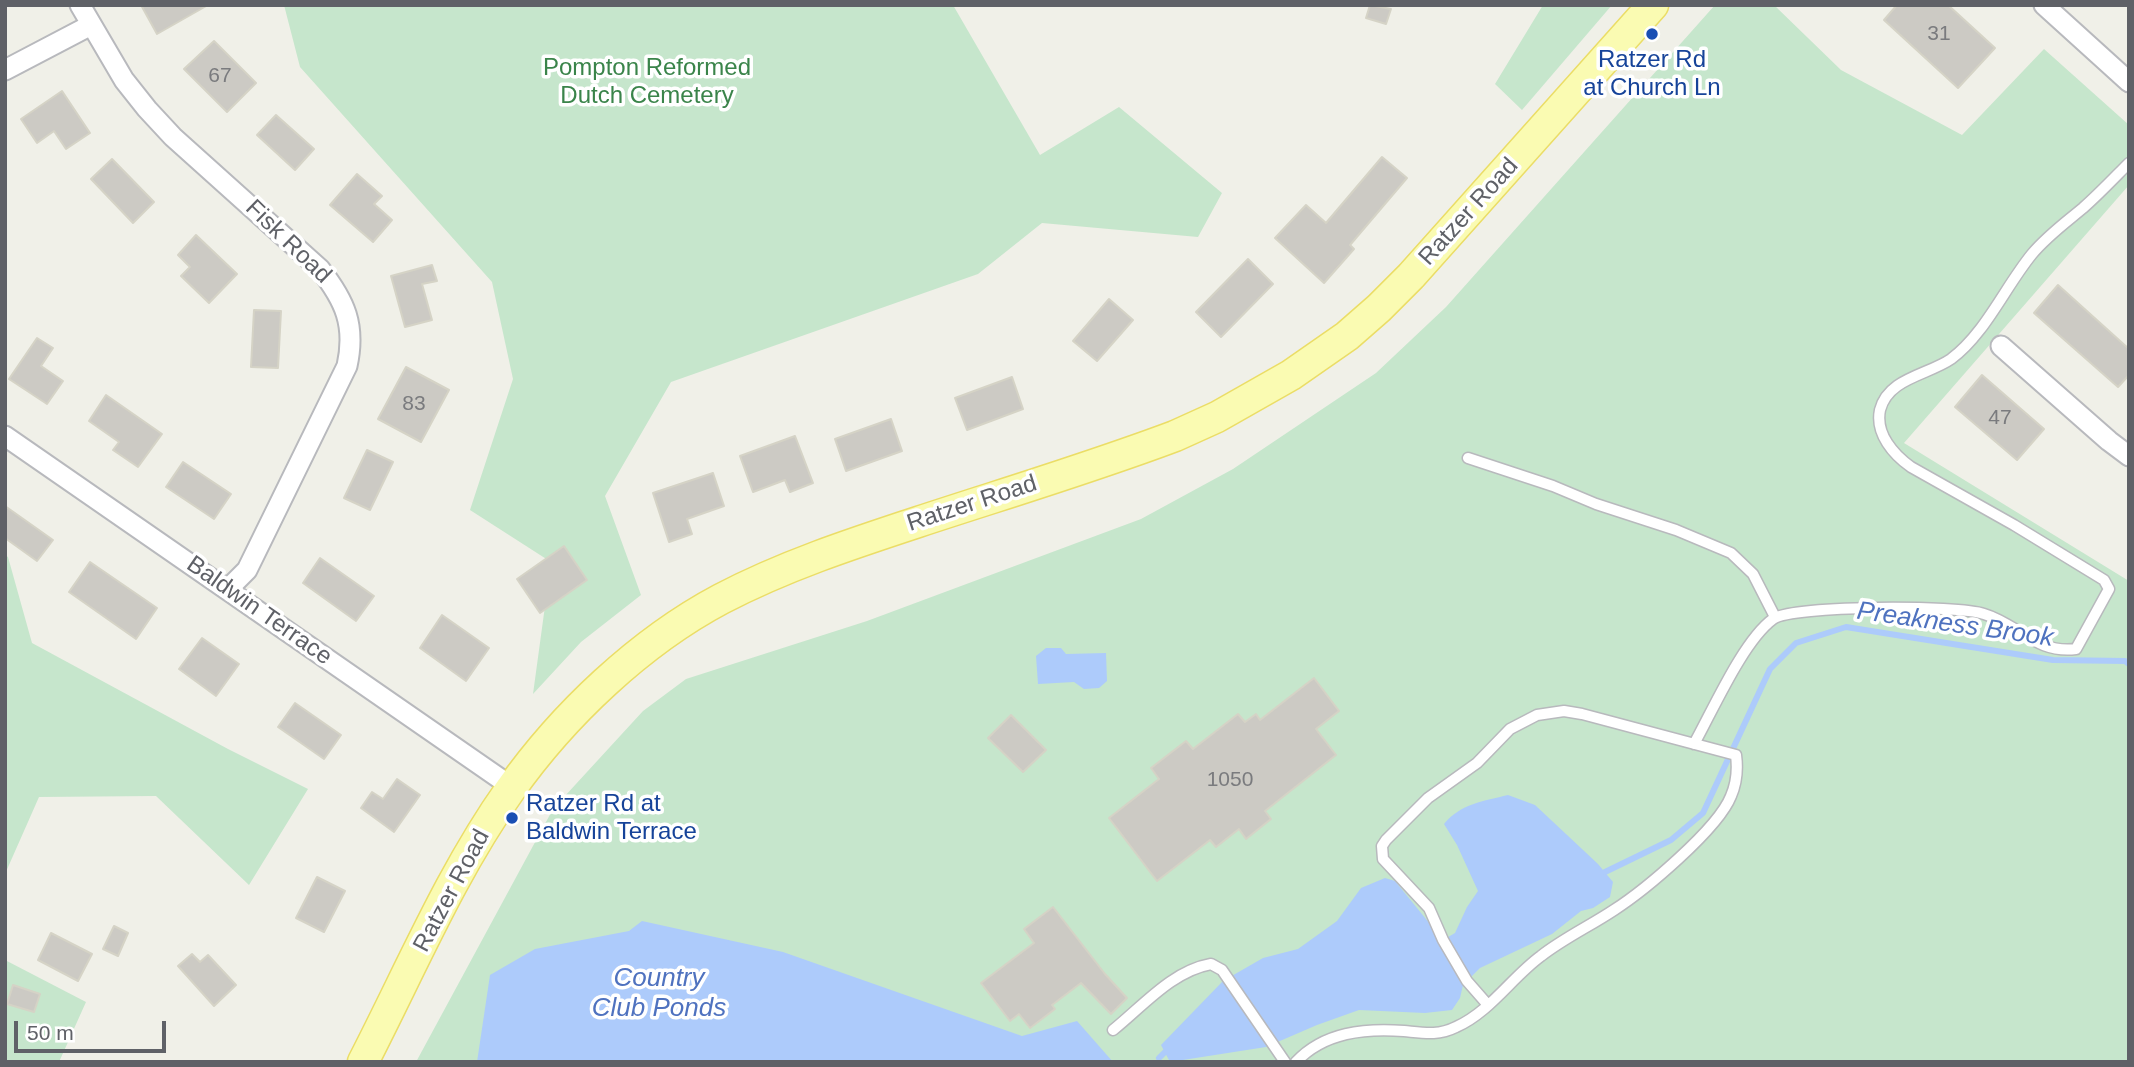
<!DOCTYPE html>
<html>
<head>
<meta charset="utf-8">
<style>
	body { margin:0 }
	#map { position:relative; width:2134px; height:1067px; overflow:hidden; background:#f0f0e8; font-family:Helvetica,sans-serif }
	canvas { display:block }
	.frame { position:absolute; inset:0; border:7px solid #5f6167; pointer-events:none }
	.scale { position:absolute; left:14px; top:1021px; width:152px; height:32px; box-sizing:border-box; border:4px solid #5f6167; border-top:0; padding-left:9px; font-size:21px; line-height:24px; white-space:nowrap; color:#5f6167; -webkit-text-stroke:5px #fff; paint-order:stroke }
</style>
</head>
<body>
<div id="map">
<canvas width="2134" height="1067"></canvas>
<div class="frame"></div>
<div class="scale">50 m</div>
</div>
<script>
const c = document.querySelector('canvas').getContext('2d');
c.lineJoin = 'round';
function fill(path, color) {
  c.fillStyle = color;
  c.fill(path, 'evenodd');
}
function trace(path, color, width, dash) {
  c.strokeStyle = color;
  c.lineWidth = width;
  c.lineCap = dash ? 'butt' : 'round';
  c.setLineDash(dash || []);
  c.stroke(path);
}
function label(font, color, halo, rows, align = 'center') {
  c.font = font + ' Helvetica,sans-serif';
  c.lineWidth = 7;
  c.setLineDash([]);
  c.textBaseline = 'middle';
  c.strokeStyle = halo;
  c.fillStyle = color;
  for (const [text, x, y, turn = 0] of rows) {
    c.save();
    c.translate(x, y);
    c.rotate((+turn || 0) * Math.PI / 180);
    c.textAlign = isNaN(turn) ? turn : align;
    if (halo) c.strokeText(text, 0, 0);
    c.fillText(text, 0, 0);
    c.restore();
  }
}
fill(new Path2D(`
	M284,5H953L1040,155L1119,107L1222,193L1198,237L1042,223L978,274L671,382L605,496L641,595L581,642L533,694L551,562L470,510L513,379L492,282L300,67Z
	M1543,5H1612L1522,110L1495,84Z
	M1715,5H1774L1841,70L1962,135L2044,49L2129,125V185L1904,443L2129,581V1062H416L553,809L643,711L686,679L867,621L1141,519L1233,469L1376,373L1446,307Z
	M5,555L8,557L32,643L228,749L308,789L249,885L156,796L39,797L5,874Z
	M5,960L86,1002L59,1062H5Z`), '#c6e6cc');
fill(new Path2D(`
	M1046,648H1061L1066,654L1106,653L1107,681L1099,688L1084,689L1074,682L1038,684L1036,656Z
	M1508,795L1535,805L1598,864L1613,882L1610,897L1593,908L1581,911L1552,934L1480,968L1463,985L1460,998L1452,1010L1425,1013L1359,1010L1317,1025L1266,1047L1170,1062L1161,1045L1223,981L1263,958L1298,949L1337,921L1361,888L1385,878L1395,881L1443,940L1455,933L1467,907L1478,891L1457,845L1444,824C1460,804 1484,801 1508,795Z
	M642,921L783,952L1022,1036L1077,1021L1113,1062H477L490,975L535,949L629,931Z`), '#adcbfb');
trace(new Path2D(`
	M1605,872L1671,840L1703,813L1770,669L1796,643L1846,627L2053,660L2125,661L2129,664
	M1159,1058L1165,1052`), '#adcbfb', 6);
const building = new Path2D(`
	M141,5H208L157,34Z
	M1370,5L1391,9L1386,24L1366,18Z
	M1897,5H1948L1995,48L1958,88L1884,20Z
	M214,41L256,83L227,112L184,69Z
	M62,91L90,133L66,149L54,131L37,143L21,119Z
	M276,115L314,149L295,170L257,135Z
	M1382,157L1407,178L1350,245L1354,249L1324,283L1275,238L1306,205L1326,223Z
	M112,159L154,202L133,223L91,179Z
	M357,174L382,196L374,204L392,220L373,242L330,205Z
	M196,235L237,274L209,303L181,276L190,267L178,255Z
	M1248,259L1273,284L1221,337L1196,312Z
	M432,265L437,281L422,284L432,320L405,327L391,276Z
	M2058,285L2129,349V375L2118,387L2034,313Z
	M1109,299L1133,320L1097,361L1073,341Z
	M254,310L281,311L278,368L251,367Z
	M37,338L53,348L41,366L63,381L47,404L9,379Z
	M406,367L449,390L421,442L378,419Z
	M1982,375L2044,429L2017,460L1955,407Z
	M1012,377L1023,409L967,430L955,398Z
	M106,395L162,434L138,467L113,450L119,442L89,421Z
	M891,419L902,451L846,471L835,439Z
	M795,436L813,483L790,492L785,480L753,492L740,456Z
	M367,450L393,462L370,510L344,498Z
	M183,462L231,494L214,519L166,487Z
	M713,473L724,506L687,519L692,534L669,542L653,493Z
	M5,506L53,540L37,561L5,538Z
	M564,546L587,580L540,613L517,579Z
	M320,558L374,596L356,621L303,583Z
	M90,562L157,608L136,639L69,592Z
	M442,615L489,648L466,681L420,648Z
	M202,638L239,664L216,696L179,669Z
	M1314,678L1339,711L1316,729L1336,755L1265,811L1271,819L1246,839L1239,829L1216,847L1210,840L1157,881L1109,818L1159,779L1151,768L1186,741L1193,749L1238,714L1245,722L1256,714L1260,720Z
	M295,703L341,735L324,759L278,727Z
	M1011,715L1046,750L1023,772L988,738Z
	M397,779L420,795L394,832L361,808L372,792L383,799Z
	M317,877L345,891L324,932L296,918Z
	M1053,907L1105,974L1127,998L1111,1014L1081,983L1052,1005L1055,1009L1030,1028L1019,1014L1010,1021L981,983L1034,943L1024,929Z
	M114,926L128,933L118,956L103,949Z
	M51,933L92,954L78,981L38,960Z
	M192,954L200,962L208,955L236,985L214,1006L178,966Z
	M13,985L40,994L34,1012L7,1004Z`);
fill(building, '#cccac4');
trace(building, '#d5d3c6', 2);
const service = new Path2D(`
	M1468,458L1553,486L1596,504L1676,530L1731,553L1753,574L1775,617
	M1694,744C1713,710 1743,641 1773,619C1792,605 1959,605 1984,614C2018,624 2036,654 2076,649L2109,589L2104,580L2014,525L1911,467C1894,455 1875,434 1880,410C1888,378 1928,375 1951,359C1985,334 2005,287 2032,254C2047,236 2065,223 2083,208C2099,194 2114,178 2129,163
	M1113,1030C1143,1006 1172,971 1211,964L1222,970L1285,1062
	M1296,1062C1324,1032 1365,1028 1404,1031C1424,1033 1438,1036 1456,1027C1490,1012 1512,977 1541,956C1564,938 1590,926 1614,910C1645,890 1718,829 1731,796C1737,782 1738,770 1736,755L1582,714L1564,711L1537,715L1510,729L1477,763L1428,798L1386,840L1382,846L1383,859L1429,908L1443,940L1467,981L1488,1005`);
const minor = new Path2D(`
	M80,5L124,80L147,109L173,137L320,269C345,301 356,325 347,366L247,570L228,589
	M2044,5L2129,82
	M5,70L91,25
	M2001,346L2109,441L2129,456
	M5,436L512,787`);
const primary = new Path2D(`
	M363,1062C410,971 451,873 510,790C563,715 640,642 721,599C784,566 851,544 918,522C1003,494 1090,468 1175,436L1217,417L1291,375L1347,336L1379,308L1411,276L1653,5`);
trace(service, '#b8b9bd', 13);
trace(minor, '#b8b9bd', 23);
trace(primary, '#ebdd66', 33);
trace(service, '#fff', 10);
trace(minor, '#fff', 19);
trace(primary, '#fafbb2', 30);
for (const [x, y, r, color] of [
	[1652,34,7,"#1a4fb4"],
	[512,818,7,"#1a4fb4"]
]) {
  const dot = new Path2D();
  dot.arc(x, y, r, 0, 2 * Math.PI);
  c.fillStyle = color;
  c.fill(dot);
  trace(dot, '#fff', 2.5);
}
label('21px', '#7a7b7e', null, [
	["31",1939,34],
	["67",220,76],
	["83",414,404],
	["47",2000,418],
	["1050",1230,780]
]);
label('24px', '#164399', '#fff', [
	["Ratzer Rd",1652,60],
	["at Church Ln",1652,88],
	["Ratzer Rd at",526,804,"left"],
	["Baldwin Terrace",526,832,"left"]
]);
label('24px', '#3a844a', '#fff', [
	["Pompton Reformed",647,68],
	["Dutch Cemetery",647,96]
]);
label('24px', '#5f6167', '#fff', [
	["Ratzer Road",1469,212,-48],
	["Fisk Road",288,242,44],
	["Ratzer Road",972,504,-18],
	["Baldwin Terrace",259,611,35],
	["Ratzer Road",452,891,-62]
]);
label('italic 26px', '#4f72bf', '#fff', [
	["Preakness Brook",1955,625,8],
	["Country",659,979],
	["Club Ponds",659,1009]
]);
</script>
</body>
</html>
